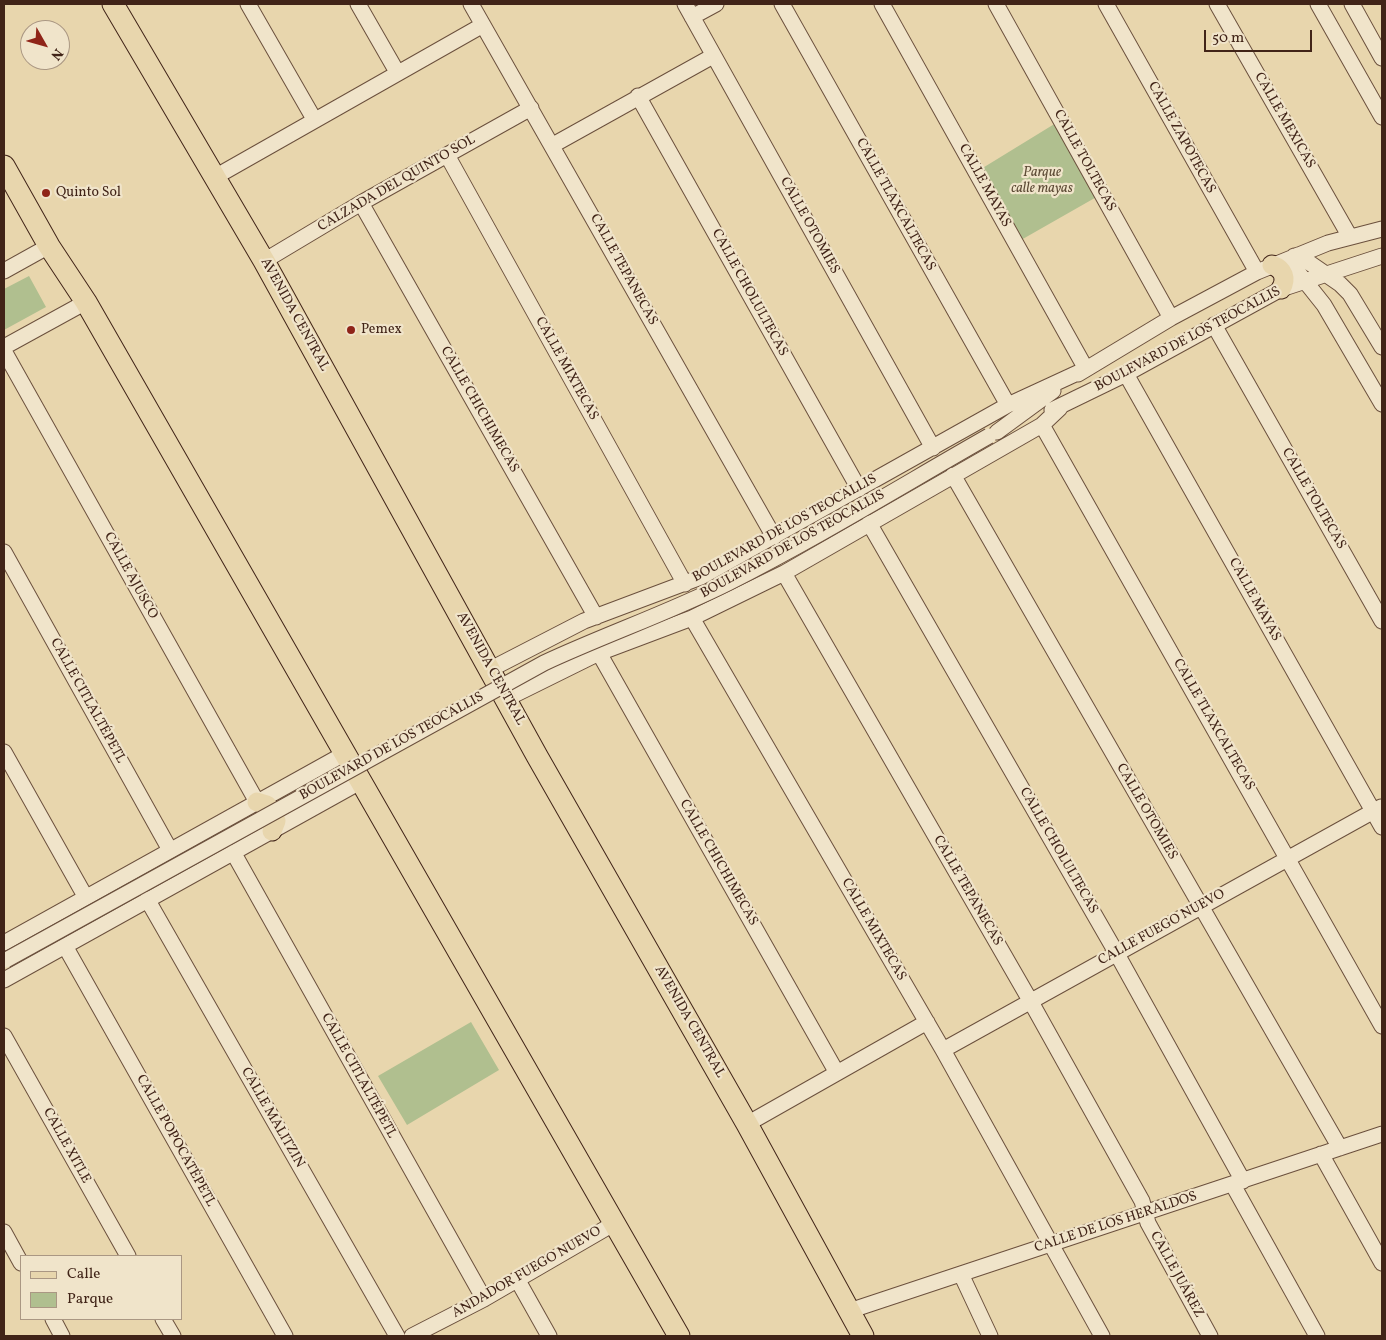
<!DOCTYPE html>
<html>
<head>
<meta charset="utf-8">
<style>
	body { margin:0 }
	#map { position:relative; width:1386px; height:1340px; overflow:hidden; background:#e8d6ad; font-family:Vollkorn,serif }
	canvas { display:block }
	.frame { position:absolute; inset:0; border:5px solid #412418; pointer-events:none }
	.legend { position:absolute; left:20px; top:1255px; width:162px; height:65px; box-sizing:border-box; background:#f0e4ca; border:1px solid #aa9783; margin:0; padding:6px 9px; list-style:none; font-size:15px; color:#412418 }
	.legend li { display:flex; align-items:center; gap:10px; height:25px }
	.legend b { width:25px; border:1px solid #aa9783 }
	.north { position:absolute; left:20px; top:20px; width:50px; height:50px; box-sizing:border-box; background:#f0e4ca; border:1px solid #aa9783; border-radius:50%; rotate:128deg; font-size:14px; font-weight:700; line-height:20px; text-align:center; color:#412418 }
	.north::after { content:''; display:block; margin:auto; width:18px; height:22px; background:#8f2418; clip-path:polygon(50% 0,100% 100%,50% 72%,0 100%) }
	.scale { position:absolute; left:1204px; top:30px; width:108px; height:22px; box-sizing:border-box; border:2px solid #412418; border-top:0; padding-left:6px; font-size:15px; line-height:18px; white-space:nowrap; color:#412418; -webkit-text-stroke:4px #f0e4ca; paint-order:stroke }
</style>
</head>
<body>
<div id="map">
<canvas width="1386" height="1340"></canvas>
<div class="frame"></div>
<ul class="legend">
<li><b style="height:6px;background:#e8d6ad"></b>Calle</li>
<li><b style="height:14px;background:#b0bf8f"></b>Parque</li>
</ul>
<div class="north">N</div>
<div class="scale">50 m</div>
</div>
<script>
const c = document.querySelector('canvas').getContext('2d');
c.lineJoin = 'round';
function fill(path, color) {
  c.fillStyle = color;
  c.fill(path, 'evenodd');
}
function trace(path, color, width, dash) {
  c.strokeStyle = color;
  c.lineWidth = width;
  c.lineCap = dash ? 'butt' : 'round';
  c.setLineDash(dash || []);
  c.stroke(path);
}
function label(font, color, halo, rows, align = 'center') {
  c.font = font + ' Vollkorn,serif';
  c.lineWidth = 4.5;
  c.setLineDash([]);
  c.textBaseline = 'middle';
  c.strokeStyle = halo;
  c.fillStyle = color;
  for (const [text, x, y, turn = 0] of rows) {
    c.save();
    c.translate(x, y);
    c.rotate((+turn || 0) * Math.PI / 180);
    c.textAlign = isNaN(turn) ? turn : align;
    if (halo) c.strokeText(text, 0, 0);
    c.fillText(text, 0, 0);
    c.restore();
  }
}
fill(new Path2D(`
	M1056,123L1100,195L1021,240L981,169Z
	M29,276L46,307L4,330V289Z
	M471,1022L499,1070L407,1125L378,1076Z`), '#b0bf8f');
const minor = new Path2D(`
	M248,4L314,119
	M358,4L397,72
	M471,4L774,537
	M685,4L933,448
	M782,4L1008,405
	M882,4L1086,369
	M996,4L1171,318
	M1106,4L1257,272
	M1217,4L1350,237
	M1318,4L1382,117
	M1352,4L1382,58
	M692,17L716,4
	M638,96L859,489
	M553,145L713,56
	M447,155L685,584
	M215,177L483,25
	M361,203L596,617
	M1298,255L1340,284L1350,294L1382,347
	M1294,256L1297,271L1324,305L1382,404
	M264,261L361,203L531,108
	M4,271L49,246
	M1214,325L1382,621
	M4,347L86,302
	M4,351L257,802
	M1078,374L1171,318L1257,272L1328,243L1382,229
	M1126,374L1382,827
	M1052,410L1126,374L1281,289L1382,256
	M1042,425L1382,1026
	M997,432L1053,391
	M953,475L1340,1148
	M869,523L1117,954L1243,1181
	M4,552L170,850
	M784,573L1031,1002L1142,1201L1148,1223L1210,1336
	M692,618L943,1050L1102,1336
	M599,653L837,1073
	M489,670L584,621L701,577L1008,405L1086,369
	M506,699L599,653L692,618L784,573L1042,425L1060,408
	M4,752L85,896
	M233,852L484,1299
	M147,899L397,1336
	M4,943L344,754
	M65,946L285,1336
	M4,980L360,782
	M4,1036L128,1256
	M943,1050L1381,807
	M747,1124L927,1022
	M1321,1154L1382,1263
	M1233,1185L1317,1336
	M4,1232L21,1263
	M961,1274L990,1336
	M517,1279L549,1336
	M849,1311L1382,1134
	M53,1319L62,1336
	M163,1319L173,1336
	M412,1336L484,1299L615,1223`);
const major = new Path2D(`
	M1272,265C1284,269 1287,279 1281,289
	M257,802L267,805L276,821L272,831`);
const highway = new Path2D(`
	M113,4L264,261L537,756L747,1124L863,1336
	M4,166L49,246L86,302L679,1336`);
trace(minor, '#6b503d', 17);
trace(major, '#412418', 21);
trace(highway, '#412418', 23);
trace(minor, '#f0e4ca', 15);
trace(major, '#e8d6ad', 19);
trace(highway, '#e8d6ad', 21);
const minorBridge = new Path2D(`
	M6,960L544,663C604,635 668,613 728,583C817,538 903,485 989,436`);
trace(minorBridge, '#6b503d', 17, []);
trace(minorBridge, '#f0e4ca', 15);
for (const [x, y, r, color] of [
	[46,193,5,"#8f2418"],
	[351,330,5,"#8f2418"]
]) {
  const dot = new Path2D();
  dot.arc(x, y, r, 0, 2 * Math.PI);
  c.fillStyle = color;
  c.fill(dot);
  trace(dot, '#f0e4ca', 2);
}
label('14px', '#412418', '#f0e4ca', [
	["CALLE MEXICAS",1284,121,60],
	["CALLE ZAPOTECAS",1181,138,61],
	["CALLE TOLTECAS",1084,161,61],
	["CALZADA DEL QUINTO SOL",397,184,-30],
	["CALLE MAYAS",984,186,61],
	["CALLE TLAXCALTECAS",895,205,61],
	["CALLE OTOMIES",809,226,61],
	["CALLE TEPANECAS",623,270,61],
	["CALLE CHOLULTECAS",749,293,61],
	["AVENIDA CENTRAL",294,315,61],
	["BOULEVARD DE LOS TEOCALLIS",1188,340,-28],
	["CALLE MIXTECAS",566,369,61],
	["CALLE CHICHIMECAS",479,410,60],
	["CALLE TOLTECAS",1313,499,60],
	["BOULEVARD DE LOS TEOCALLIS",785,529,-29],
	["BOULEVARD DE LOS TEOCALLIS",793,545,-29],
	["CALLE AJUSCO",130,576,61],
	["CALLE MAYAS",1254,600,61],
	["AVENIDA CENTRAL",490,669,61],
	["CALLE CITLALTÉPETL",87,701,61],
	["CALLE TLAXCALTECAS",1213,725,60],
	["BOULEVARD DE LOS TEOCALLIS",392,747,-29],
	["CALLE OTOMIES",1146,812,60],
	["CALLE CHOLULTECAS",1058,851,60],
	["CALLE CHICHIMECAS",718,863,60],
	["CALLE TEPANECAS",967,891,60],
	["CALLE FUEGO NUEVO",1162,928,-29],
	["CALLE MIXTECAS",873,930,60],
	["AVENIDA CENTRAL",689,1022,60],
	["CALLE CITLALTÉPETL",358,1076,61],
	["CALLE MALITZIN",272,1118,60],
	["CALLE POPOCATÉPETL",175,1141,61],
	["CALLE XITLE",66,1146,61],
	["CALLE DE LOS HERALDOS",1116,1223,-18],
	["ANDADOR FUEGO NUEVO",527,1273,-30],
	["CALLE JUÁREZ",1176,1275,61]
]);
label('italic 14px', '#5d4b36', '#f0e4ca', [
	["Parque",1042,173],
	["calle mayas",1042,189]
]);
label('14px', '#412418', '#f0e4ca', [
	["Quinto Sol",56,193],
	["Pemex",361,330]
], 'left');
</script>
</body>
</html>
